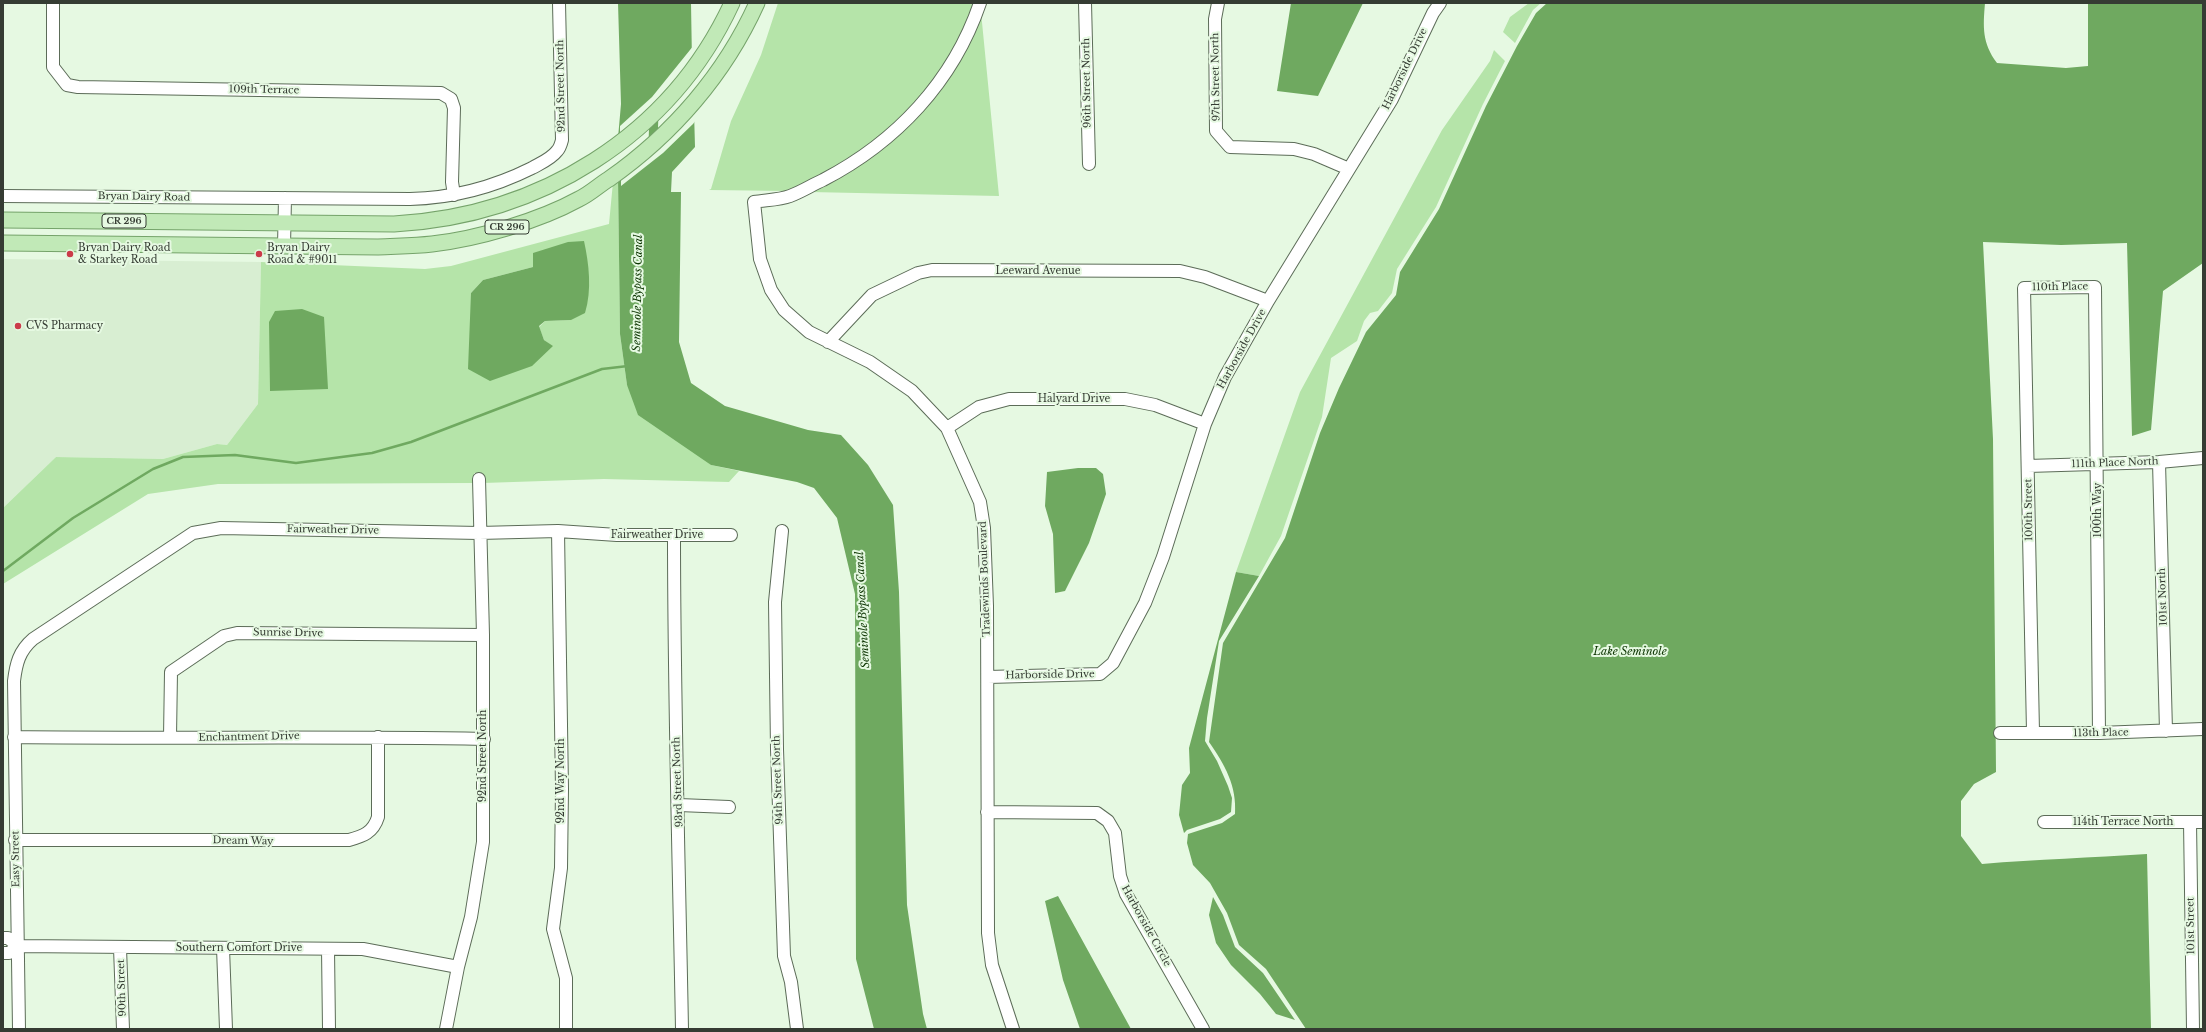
<!DOCTYPE html>
<html>
<head>
<meta charset="utf-8">
<style>
	body { margin:0 }
	#map { position:relative; width:2206px; height:1032px; overflow:hidden; background:#e6f9e2; font-family:"Libre Baskerville",serif }
	canvas { display:block }
	.frame { position:absolute; inset:0; border:4px solid #353c33; pointer-events:none }
</style>
</head>
<body>
<div id="map">
<canvas width="2206" height="1032"></canvas>
<div class="frame"></div>
</div>
<script>
const c = document.querySelector('canvas').getContext('2d');
c.lineJoin = 'round';
function fill(path, color) {
  c.fillStyle = color;
  c.fill(path, 'evenodd');
}
function trace(path, color, width, dash) {
  c.strokeStyle = color;
  c.lineWidth = width;
  c.lineCap = dash ? 'butt' : 'round';
  c.setLineDash(dash || []);
  c.stroke(path);
}
function label(font, color, halo, rows, align = 'center') {
  c.font = font + ' "Libre Baskerville",serif';
  c.lineWidth = 4;
  c.setLineDash([]);
  c.textBaseline = 'middle';
  c.strokeStyle = halo;
  c.fillStyle = color;
  for (const [text, x, y, turn = 0] of rows) {
    c.save();
    c.translate(x, y);
    c.rotate((+turn || 0) * Math.PI / 180);
    c.textAlign = isNaN(turn) ? turn : align;
    if (halo) c.strokeText(text, 0, 0);
    c.fillText(text, 0, 0);
    c.restore();
  }
}
fill(new Path2D(`
	M3,259L261,262L258,404L227,445L217,444L163,459L56,457L3,508Z`), '#d8eed2');
fill(new Path2D(`
	M778,3H975L955,50L912,108L880,138L848,161L789,191L709,190L711,189L731,121L761,55Z
	M1529,3H1541L1533,10L1515,43L1503,32L1510,17Z
	M981,12L999,196L810,192C824,185 840,179 853,170C910,132 960,78 981,12Z
	M1494,50L1505,61L1483,104L1436,207L1397,269L1392,293L1378,311L1370,313L1364,321L1357,341L1331,358L1322,417L1281,536L1259,576L1236,572L1300,392L1442,130L1490,61Z
	M618,178L620,334L627,385L711,465L739,471L729,482L604,479L483,483V473H474V483L218,484L148,494L3,584V508L56,457L163,459L217,444L227,445L258,404L261,262L425,269L451,266L609,224L613,182ZM533,267L571,320L545,321L539,327L544,340L553,347L471,293L483,280Z`), '#b5e4a9');
fill(new Path2D(`
	M618,3H691L692,62L618,138L621,104Z
	M1291,3H1363L1318,96L1277,91Z
	M1547,3H1985C1983,27 1982,43 1997,63L2066,68L2088,66V3H2203V263L2163,291L2151,430L2132,436L2127,243L2061,245L1983,242L1993,439L1996,772L1974,784L1961,801V836L1982,864C2037,859 2092,858 2147,854L2151,1029H1306L1266,969L1239,945L1227,913L1210,883L1193,865L1187,843L1188,834L1222,823L1235,814C1237,786 1225,765 1209,742L1223,643L1285,538L1320,433L1339,388L1366,332L1396,295L1400,272L1439,209L1486,106L1517,46L1536,13Z
	M694,111L695,147L672,172L671,192H681L679,342L691,383L725,406L808,430L841,435L868,465L893,505L899,592L907,905L923,1014L927,1029H874L856,959L855,594L837,518L814,488L797,482L711,465L638,415L627,385L620,334L618,178Z
	M584,241C589,264 592,290 585,313L571,320L545,321L539,326L544,340L553,346L532,366L490,381L468,369L471,293L483,280L533,267V253L568,242Z
	M302,309L324,317L328,389L270,391L269,322L275,311Z
	M1078,468H1096L1103,474L1106,494L1089,543L1065,591L1055,593L1053,534L1045,506L1047,472Z
	M1236,572L1259,576L1219,641L1207,718L1205,741L1217,761L1228,786L1232,798L1231,812L1220,819L1187,830L1184,833L1179,815L1182,785L1190,773L1189,748Z
	M1058,896L1131,1029H1080L1063,980L1045,901Z
	M1213,897L1223,915L1235,947L1263,973L1295,1020L1276,1014L1260,994L1231,965L1216,943L1209,915Z`), '#6fa960');
fill(new Path2D(`
	M694,45V62L620,139V126L652,97Z
	M696,110V120L693,124L663,153L621,186V174Z`), '#e6f9e2');
trace(new Path2D(`
	M3,571L73,518L153,469L183,457L235,455L296,463L372,453L411,442L602,369L628,366`), '#6fa960', 2.5);
trace(new Path2D(`
	M653,145L654,111`), '#6fa960', 9);
const minor = new Path2D(`
	M53,3V67L67,85L78,87L441,93L451,99L454,108L452,182L454,195
	M980,3C953,82 896,142 823,180C812,185 801,192 790,196C779,200 765,200 754,202L760,259L771,290L784,310L809,332L870,362L912,391L947,428L980,502L984,528L987,606L988,933L992,965L1013,1029
	M1085,3L1089,164
	M1218,3L1215,19L1216,131L1230,147L1294,149L1314,154L1349,169
	M3,196L410,199C453,198 494,187 532,168C541,163 551,159 557,151C560,148 561,144 562,140L559,3
	M284,246L285,198
	M828,342L872,295L918,273L932,270L1180,271L1205,277L1268,301
	M947,428L979,407L1009,399H1125L1155,405L1205,424
	M2159,462L2166,731
	M2028,466L2159,462L2203,458
	M558,531L562,789L561,868L553,929L566,978V1029
	M782,531L775,602L777,749L784,956L791,982L797,1029
	M674,536C674,700 679,864 682,1029
	M988,677L1100,674L1113,663L1145,603L1163,557L1205,424L1225,377L1268,301L1392,99L1433,13L1440,3
	M2033,732L2024,288L2095,287L2099,733
	M2000,733H2099L2203,729
	M14,737C171,739 327,736 484,739
	M170,737L171,672L224,636L237,633L483,635
	M679,805L729,807
	M987,812L1097,813L1108,821L1115,833L1120,876L1126,894L1203,1029
	M2044,822H2203
	M2190,822L2193,1029
	M15,840H349C363,836 373,833 378,817V737
	M3,938H8L18,946L9,953H3
	M18,946L363,949L458,967
	M120,948L123,1029
	M223,948L226,1029
	M328,949L329,1029
	M19,1029L14,681C16,664 19,651 33,639L193,533L221,528L479,533L558,531L617,535H731
	M446,1029L458,967L471,917L483,842V635L479,479`);
const major = new Path2D(`
	M3,220L394,224C539,216 670,137 732,3
	M3,243L378,247C396,246 414,246 432,244C477,239 539,221 579,199C590,194 599,185 609,179C673,134 725,74 757,3`);
trace(minor, '#5c6c58', 14);
trace(major, '#75a36a', 17);
trace(minor, '#fff', 12);
trace(major, '#c1e9b7', 15);
for (const [x, y, r, color] of [
	[70,254,4,"#cb3b4a"],
	[259,254,4,"#cb3b4a"],
	[18,326,4,"#cb3b4a"]
]) {
  const dot = new Path2D();
  dot.arc(x, y, r, 0, 2 * Math.PI);
  c.fillStyle = color;
  c.fill(dot);
  trace(dot, '#e6f9e2', 1.5);
}
for (const [x, y, w] of [
	[124,221,44],
	[507,227,44]
]) {
  const box = new Path2D();
  box.roundRect(x - w / 2, y - 7, w, 14, 3);
  c.fillStyle = '#e6f9e2';
  c.fill(box);
  trace(box, '#353c33', 1);
}
label('bold 9px', '#353c33', null, [
	["CR 296",124,221],
	["CR 296",507,227]
]);
label('10px', '#353c33', '#e6f9e2', [
	["Harborside Drive",1405,69,-64],
	["97th Street North",1216,77,-91],
	["96th Street North",1087,83,-91],
	["92nd Street North",561,86,-91],
	["109th Terrace",264,90,1],
	["Bryan Dairy Road",144,197,1],
	["Leeward Avenue",1038,271],
	["110th Place",2060,287,-1],
	["Harborside Drive",1242,349,-61],
	["Halyard Drive",1074,399],
	["111th Place North",2115,463,-2],
	["100th Street",2029,510,-91],
	["100th Way",2098,510,-90],
	["Fairweather Drive",333,530,1],
	["Fairweather Drive",657,535],
	["Tradewinds Boulevard",985,579,-92],
	["101st North",2163,597,-92],
	["Sunrise Drive",288,633,1],
	["Harborside Drive",1050,675,-1],
	["113th Place",2101,733,-1],
	["Enchantment Drive",249,737,-1],
	["92nd Street North",483,756,-90],
	["94th Street North",778,780,-92],
	["92nd Way North",561,781,-90],
	["93rd Street North",678,782,-92],
	["114th Terrace North",2123,822],
	["Dream Way",243,841,1],
	["Easy Street",16,859,-91],
	["Harborside Circle",1146,926,61],
	["101st Street",2191,926,-91],
	["Southern Comfort Drive",239,948],
	["90th Street",122,988,-92]
]);
label('10px', '#353c33', '#e6f9e2', [
	["Bryan Dairy Road",78,248],
	["& Starkey Road",78,260],
	["Bryan Dairy",267,248],
	["Road & #9011",267,260],
	["CVS Pharmacy",26,326]
], 'left');
label('italic 11px', '#0d3502', '#e6f9e2', [
	["Seminole Bypass Canal",638,293,-89],
	["Seminole Bypass Canal",863,610,-93],
	["Lake Seminole",1630,652]
]);
</script>
</body>
</html>
